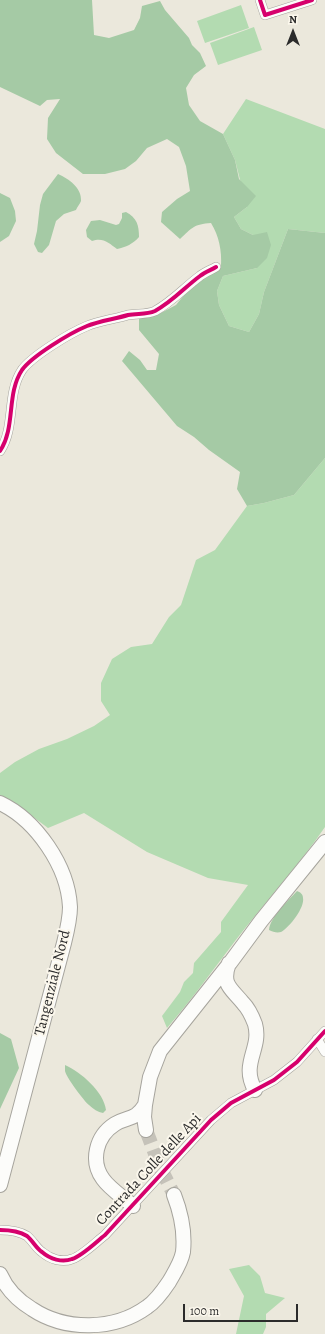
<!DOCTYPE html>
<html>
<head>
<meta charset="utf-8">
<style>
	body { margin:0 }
	#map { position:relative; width:325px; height:1334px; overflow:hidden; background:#ebe8dc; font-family:Alegreya,serif }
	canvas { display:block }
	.north { position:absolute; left:273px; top:12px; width:40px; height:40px; -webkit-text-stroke:3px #fbf7ec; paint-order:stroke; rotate:0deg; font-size:11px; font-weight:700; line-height:16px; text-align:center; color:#2b2b2b }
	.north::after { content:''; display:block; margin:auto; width:14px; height:18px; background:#2b2b2b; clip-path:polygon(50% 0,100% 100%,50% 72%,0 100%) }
	.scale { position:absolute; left:183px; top:1304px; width:115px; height:18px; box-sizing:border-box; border:2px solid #2b2b2b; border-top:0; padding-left:5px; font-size:12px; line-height:14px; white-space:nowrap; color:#2b2b2b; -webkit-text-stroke:3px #fbf7ec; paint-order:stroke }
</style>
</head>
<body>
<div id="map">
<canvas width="325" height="1334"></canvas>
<div class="north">N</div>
<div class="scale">100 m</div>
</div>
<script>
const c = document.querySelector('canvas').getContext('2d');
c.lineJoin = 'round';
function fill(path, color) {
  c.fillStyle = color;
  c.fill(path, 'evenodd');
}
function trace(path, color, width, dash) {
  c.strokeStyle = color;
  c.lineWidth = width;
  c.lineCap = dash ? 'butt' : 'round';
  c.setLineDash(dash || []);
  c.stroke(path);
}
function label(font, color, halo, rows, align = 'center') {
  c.font = font + ' Alegreya,serif';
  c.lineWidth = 4;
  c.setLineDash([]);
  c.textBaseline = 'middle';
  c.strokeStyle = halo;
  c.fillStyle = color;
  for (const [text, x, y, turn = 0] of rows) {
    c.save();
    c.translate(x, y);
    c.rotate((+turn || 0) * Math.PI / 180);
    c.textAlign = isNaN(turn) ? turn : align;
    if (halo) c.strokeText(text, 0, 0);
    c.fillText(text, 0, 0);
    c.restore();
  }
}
fill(new Path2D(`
	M241,5L249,28L205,43L197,21Z
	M254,27L262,50L218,65L210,43Z
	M246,99L325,129V233L288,229L264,292L259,314L249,332L229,326L219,305L217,291L223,276L257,268L253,235L241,229L234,217L247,207L235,160L223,134Z
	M325,458V827C301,862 272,894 246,927C219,961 195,996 167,1028L162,1016L180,992L184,982L193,973L194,963L221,932V922L248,885L208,878L147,852L84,813L48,828L9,799L0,803V773L15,762L39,749L67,739L94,726L110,715L101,701V683L112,659L131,647L152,644L169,617L181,605L196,560L215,550L247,506L264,503L294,495Z
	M249,1265L260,1276L265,1293L285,1298L266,1314V1327L263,1334H236L244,1296L229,1269Z`), '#b3dbb1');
fill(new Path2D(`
	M0,0H92L94,35L109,38L134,30L140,18L142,6L160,1L165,10L189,38L192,45L200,53L206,66L194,75L186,88L189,105L200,121L223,134L235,160L239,179L256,196L247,207L234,217L241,229L253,235L267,232L271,245L267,258L257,268L223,276L217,291L219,305L229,326L249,332L259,314L264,292L288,229L325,233V458L294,495L264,503L247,506L237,489L240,472L209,450L194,437L177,426L122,361L129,351L140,360L147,370H156L159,354L139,330V317L157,315L176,305L193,284L221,266C222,251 219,236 211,223C194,224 192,228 180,239L161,222L162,212L177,199L190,191L186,166L179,147L167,139L147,148L136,161L125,169L105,174H83L56,153L47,139L48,118L60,99L47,100L40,106L0,87Z
	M58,174C69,179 82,188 81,201C80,204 77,207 76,210L64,214L56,221L49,245L42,253L38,252L34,244L37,231L40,205L43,194Z
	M0,193L10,198L15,211L16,221L9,236L0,242Z
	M126,212C137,218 139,225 139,237C133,244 126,247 117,249C109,243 103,237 92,241L87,237L86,230L91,221L100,220L116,225L119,224L122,218V213Z
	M297,891C300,892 303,894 303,898C305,907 290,927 281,932C277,933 273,932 269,930C270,917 289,900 297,891Z
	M0,1033L11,1039L19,1068L0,1109Z
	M65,1065C81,1072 104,1092 106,1110L103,1113C98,1112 93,1109 89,1105C84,1101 66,1077 65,1071C65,1070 65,1066 65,1065Z`), '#a5caa5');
trace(new Path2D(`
	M146,1130L160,1167L174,1195`), '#c5c2b9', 14, [14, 7]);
const minor = new Path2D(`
	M260,0L265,15L312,0
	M0,451C16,427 6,394 22,370C32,356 70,333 87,326C99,321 115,319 128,315C137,313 146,315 155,311C172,302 185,287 200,276C205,272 211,270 216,267
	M317,1039L325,1052
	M0,1230C10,1230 19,1231 27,1236C33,1241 36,1248 42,1252C50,1259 62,1263 72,1259C82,1256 96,1242 105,1235L211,1120L231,1103L274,1080L297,1062L325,1031`);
const primary = new Path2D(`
	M0,803C36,820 68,866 70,907C70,919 67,931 64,943L0,1185
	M229,963C221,985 231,988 243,1003C249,1009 252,1016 255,1024C262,1049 240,1063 255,1090
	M146,1130L144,1117L145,1105L150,1077L160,1051L230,963L261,921L325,842
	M133,1206C123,1197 110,1189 103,1179C90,1161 96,1136 115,1124C128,1116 135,1121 145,1105
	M0,1274C7,1290 17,1300 32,1309C65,1331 114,1331 147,1307C156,1301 163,1291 169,1282C174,1273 181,1263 183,1252C185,1233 181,1213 174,1195`);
trace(minor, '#a6a49d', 10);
trace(primary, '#a6a49d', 16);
trace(minor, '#fcfcfa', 9);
trace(primary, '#fcfcfa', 14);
trace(new Path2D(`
	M260,0L265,15L312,0
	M0,451C16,427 6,394 22,370C32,356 70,333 87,326C99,321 115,319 128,315C137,313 146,315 155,311C172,302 185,287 200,276C205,272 211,270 216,267
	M0,1230C10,1230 19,1231 27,1236C33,1241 36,1248 42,1252C50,1259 62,1263 72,1259C82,1256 96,1242 105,1235L211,1120L231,1103L274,1080L297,1062L325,1031`), '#d6006c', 4);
label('15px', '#2b2b2b', '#fbf7ec', [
	["Tangenziale Nord",53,983,-76],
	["Contrada Colle delle Api",149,1170,-47]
]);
</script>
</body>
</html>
